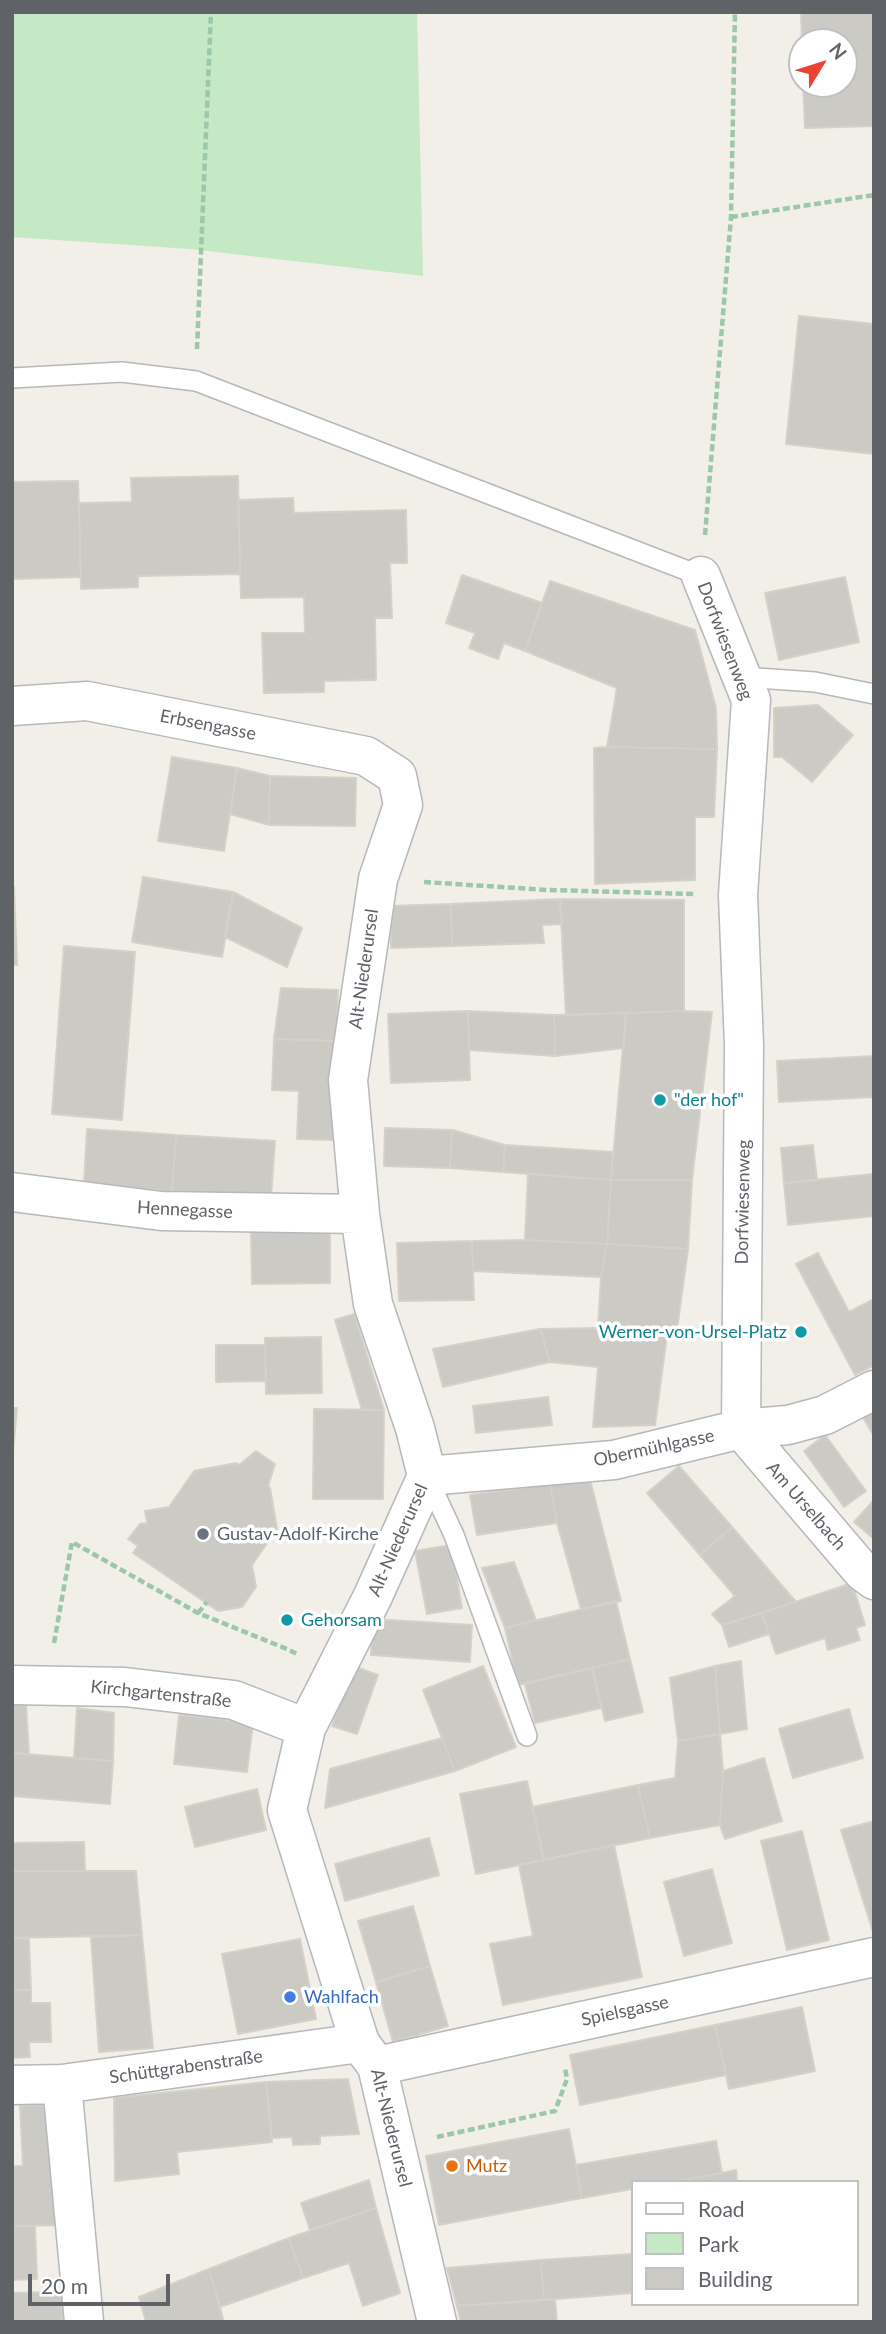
<!DOCTYPE html>
<html>
<head>
<meta charset="utf-8">
<style>
	body { margin:0 }
	#map { position:relative; width:886px; height:2334px; overflow:hidden; background:#f1efe8; font-family:Lato,sans-serif }
	canvas { display:block }
	.frame { position:absolute; inset:0; border:14px solid #5f6368; pointer-events:none }
	.legend { position:absolute; left:631px; top:2180px; width:228px; height:126px; box-sizing:border-box; background:#fff; border:2px solid #bfc1c3; margin:0; padding:9px 12px; list-style:none; font-size:21px; color:#5f6368 }
	.legend li { display:flex; align-items:center; gap:14px; height:35px }
	.legend b { width:35px; border:2px solid #bfc1c3 }
	.north { position:absolute; left:788px; top:28px; width:70px; height:70px; box-sizing:border-box; background:#fff; border:2px solid #bfc1c3; border-radius:50%; rotate:52deg; font-size:19px; font-weight:700; line-height:28px; text-align:center; color:#5f6368 }
	.north::after { content:''; display:block; margin:auto; width:24px; height:32px; background:#ea4335; clip-path:polygon(50% 0,100% 100%,50% 72%,0 100%) }
	.scale { position:absolute; left:28px; top:2274px; width:142px; height:32px; box-sizing:border-box; border:4px solid #5f6368; border-top:0; padding-left:9px; font-size:21px; line-height:24px; white-space:nowrap; color:#5f6368; -webkit-text-stroke:5px #fff; paint-order:stroke }
</style>
</head>
<body>
<div id="map">
<canvas width="886" height="2334"></canvas>
<div class="frame"></div>
<ul class="legend">
<li><b style="height:9px;background:#fff"></b>Road</li>
<li><b style="height:19px;background:#c5e8c5"></b>Park</li>
<li><b style="height:19px;background:#cccac5"></b>Building</li>
</ul>
<div class="north">N</div>
<div class="scale">20 m</div>
</div>
<script>
const c = document.querySelector('canvas').getContext('2d');
c.lineJoin = 'round';
function fill(path, color) {
  c.fillStyle = color;
  c.fill(path, 'evenodd');
}
function trace(path, color, width, dash) {
  c.strokeStyle = color;
  c.lineWidth = width;
  c.lineCap = dash ? 'butt' : 'round';
  c.setLineDash(dash || []);
  c.stroke(path);
}
function label(font, color, halo, rows, align = 'center') {
  c.font = font + ' Lato,sans-serif';
  c.lineWidth = 7;
  c.setLineDash([]);
  c.textBaseline = 'middle';
  c.strokeStyle = halo;
  c.fillStyle = color;
  for (const [text, x, y, turn = 0] of rows) {
    c.save();
    c.translate(x, y);
    c.rotate((+turn || 0) * Math.PI / 180);
    c.textAlign = isNaN(turn) ? turn : align;
    if (halo) c.strokeText(text, 0, 0);
    c.fillText(text, 0, 0);
    c.restore();
  }
}
fill(new Path2D(`
	M12,12H417L423,276L190,249L12,237Z`), '#c5e8c5');
const building = new Path2D(`
	M801,12H874V126L805,128L803,84H844V42H802V44Z
	M799,316L874,324V454L786,444Z
	M238,476L240,574L138,576V587L81,589L79,503L132,502L131,478Z
	M78,481L81,577L12,579V482Z
	M293,498L294,513L406,510L407,563H390L392,618H375L376,680L324,681V692L264,693L262,633H305L304,597L241,598L238,500Z
	M462,575L542,603L525,651L504,643L498,659L469,648L475,633L446,623Z
	M845,577L859,642L779,660L765,593Z
	M550,581L695,630L716,708L717,749L607,747L617,688L525,651Z
	M818,705L853,735L812,782L782,757H774V708Z
	M607,747L717,749L714,817H695V880L595,884L594,748Z
	M172,757L237,768L224,851L158,841Z
	M237,768L270,776L269,825L230,814Z
	M270,776L356,778L355,826L269,825Z
	M143,877L233,892L222,957L132,942Z
	M12,887H14L17,965H12Z
	M233,892L302,928L287,967L225,937Z
	M560,899L562,924L542,925L544,943L452,946L451,904Z
	M560,899L684,900V1011L566,1015Z
	M451,904L452,946L391,948L390,906Z
	M64,946L135,952L122,1120L52,1114Z
	M281,988L338,990L337,1041L274,1039Z
	M468,1011L470,1080L391,1083L388,1014Z
	M468,1011L554,1015L555,1056L469,1050Z
	M684,1011L712,1012L692,1180H611L626,1013Z
	M626,1013L624,1048L555,1056L554,1015Z
	M274,1039L337,1041L334,1140L297,1139L299,1091L272,1090Z
	M874,1056V1097L779,1102L777,1061Z
	M385,1128L452,1130L450,1168L384,1166Z
	M87,1129L176,1135L172,1191L84,1184Z
	M452,1130L505,1145L503,1172L450,1168Z
	M176,1135L275,1141L271,1197L172,1191Z
	M505,1145L613,1152L611,1180L503,1172Z
	M813,1145L817,1180L784,1183L781,1148Z
	M528,1174L611,1180L607,1244L525,1240Z
	M873,1174L874,1216L788,1225L784,1183Z
	M611,1180H692L688,1249L607,1244Z
	M330,1230V1283L252,1284L251,1231Z
	M525,1240L607,1244L601,1277L473,1271L472,1241Z
	M472,1241L474,1300L399,1301L397,1243Z
	M607,1244L688,1249L676,1337L598,1328L601,1277Z
	M818,1253L849,1312L874,1299V1365L855,1375L796,1264Z
	M354,1314L384,1410H362L335,1320Z
	M598,1328L667,1335L655,1425L593,1427L598,1367L550,1362L540,1329Z
	M540,1329L550,1362L443,1387L433,1349Z
	M321,1337L322,1393L266,1394L265,1338Z
	M216,1345H265L266,1381L216,1382Z
	M548,1397L552,1425L476,1433L473,1406Z
	M874,1407V1436L861,1414Z
	M12,1408H17L12,1462Z
	M314,1409L384,1410L383,1499H313Z
	M825,1435L866,1491L844,1507L804,1451Z
	M256,1451L275,1464L268,1486L270,1488L277,1529L252,1565L256,1587L242,1607L218,1611L133,1553L138,1546L128,1539L140,1524L147,1523L145,1511L169,1507L194,1471L236,1463L239,1465Z
	M679,1466L732,1527L700,1555L647,1493Z
	M589,1476L621,1601L581,1609L557,1523L550,1484Z
	M550,1484L557,1523L477,1535L470,1495Z
	M874,1500V1539L854,1522Z
	M732,1527L796,1602L722,1625L712,1614L735,1596L700,1555Z
	M451,1545L462,1608L427,1614L415,1551Z
	M514,1562L536,1620L505,1628L482,1568Z
	M852,1583L865,1625L856,1628L860,1640L828,1650L825,1638L776,1654L762,1613Z
	M616,1601L630,1659L518,1685L505,1628Z
	M762,1613L769,1634L729,1647L722,1625Z
	M373,1619L472,1625L470,1662L371,1655Z
	M630,1659L643,1712L605,1721L592,1668Z
	M741,1661L747,1729L720,1734L715,1666Z
	M353,1666L378,1675L357,1734L332,1726Z
	M483,1666L516,1747L455,1771L423,1690Z
	M715,1666L720,1734L678,1741L670,1678Z
	M592,1668L601,1708L535,1723L525,1684Z
	M26,1704L29,1754L12,1753V1705Z
	M77,1708L114,1713L113,1761L74,1758Z
	M849,1709L863,1758L793,1778L779,1729Z
	M179,1715L253,1723L247,1772L174,1764Z
	M720,1734L723,1771L720,1825L650,1838L638,1785L675,1778L678,1741Z
	M442,1738L455,1771L325,1808L330,1769Z
	M12,1753L113,1761L110,1804L12,1796Z
	M764,1758L782,1821L725,1839L720,1825L723,1771Z
	M527,1781L544,1860L476,1874L460,1794Z
	M638,1785L650,1838L544,1860L532,1807Z
	M257,1789L266,1830L195,1847L185,1807Z
	M874,1821V1931L873,1932L841,1830Z
	M802,1831L829,1940L787,1950L761,1841Z
	M429,1838L439,1875L345,1901L335,1864Z
	M84,1842L85,1871H12V1843Z
	M614,1845L642,1977L503,2005L490,1944L533,1936L519,1865Z
	M712,1869L732,1943L684,1956L664,1882Z
	M12,1871H136L142,1935L12,1938Z
	M413,1906L430,1966L376,1982L358,1921Z
	M142,1935L153,2048L99,2052L91,1937Z
	M12,1938L29,1939L31,1990H12Z
	M300,1939L316,2019L238,2034L222,1954Z
	M430,1966L448,2026L393,2042L376,1982Z
	M12,1990H31V2003H50L51,2042H29L30,2057L12,2058Z
	M802,2007L815,2071L729,2089L715,2025Z
	M715,2025L726,2075L580,2105L570,2055Z
	M348,2079L359,2134L320,2136V2144L293,2145L292,2137L272,2138L266,2082Z
	M266,2082L272,2142L177,2152L179,2174L115,2181L114,2098Z
	M52,2104L64,2225L12,2226V2166H23L20,2106Z
	M569,2129L582,2198L439,2225L426,2156Z
	M716,2141L722,2173L673,2182H632V2189L582,2198L576,2165Z
	M736,2170L737,2182H673L722,2173Z
	M369,2180L376,2208L310,2230L301,2203Z
	M376,2208L400,2293L363,2306L349,2263L303,2278L289,2238Z
	M12,2226H35L37,2279L12,2280Z
	M289,2238L303,2278L220,2307L209,2269Z
	M632,2254V2293L544,2300L541,2260Z
	M541,2260L544,2300L457,2306L447,2268Z
	M209,2269L224,2322H146L139,2297Z
	M62,2292V2322H12V2293Z
	M555,2299L557,2322H461L457,2306Z`);
fill(building, '#cccac5');
trace(building, '#d6d1c6', 2);
const service = new Path2D(`
	M12,378L122,372L196,381L701,576
	M742,677L815,682L874,694
	M427,1477L454,1535L527,1736`);
const minor = new Path2D(`
	M701,576L751,700L738,895L744,1045L741,1429L863,1572L874,1580
	M12,706L87,701L366,756L397,776L403,805L378,879L348,1080L360,1214L373,1304L415,1428L427,1476L373,1596L306,1728L287,1810L360,2043L377,2066L437,2322
	M12,1192L161,1211L360,1214
	M427,1476L614,1460L741,1429L788,1425L825,1415L874,1390
	M12,1685L125,1687L234,1700L306,1728
	M377,2066L874,1957
	M62,2084L84,2322
	M12,2085L62,2084L360,2043`);
trace(service, '#b5b8bc', 22);
trace(minor, '#b5b8bc', 41);
trace(new Path2D(`
	M731,217L874,195
	M197,349L211,12
	M705,535L731,217L735,12
	M424,882L548,890L695,894
	M198,1613L207,1602
	M54,1643L72,1542L198,1613L287,1649L297,1654
	M437,2137L555,2111L567,2079L565,2068`), '#9cc7a9', 4.5, [7, 3.5]);
trace(service, '#fff', 19);
trace(minor, '#fff', 38);
for (const [x, y, r, color] of [
	[660,1100,7,"#0f9aa8"],
	[801,1332,7,"#0f9aa8"],
	[203,1534,7,"#6b7280"],
	[287,1620,7,"#0f9aa8"],
	[290,1997,7,"#3f7fe0"],
	[452,2166,7,"#e8710a"]
]) {
  const dot = new Path2D();
  dot.arc(x, y, r, 0, 2 * Math.PI);
  c.fillStyle = color;
  c.fill(dot);
  trace(dot, '#fff', 2.5);
}
label('18px', '#5f6368', '#fff', [
	["Dorfwiesenweg",725,641,69],
	["Erbsengasse",208,725,11],
	["Alt-Niederursel",364,969,-82],
	["Dorfwiesenweg",743,1202,-89],
	["Hennegasse",185,1210,3],
	["Obermühlgasse",654,1448,-12],
	["Am Urselbach",806,1506,49],
	["Alt-Niederursel",398,1540,-66],
	["Kirchgartenstraße",161,1694,6],
	["Spielsgasse",625,2011,-12],
	["Schüttgrabenstraße",186,2067,-8],
	["Alt-Niederursel",391,2128,76]
]);
label('18px', '#0d838f', '#fff', [
	["\"der hof\"",674,1100],
	["Werner-von-Ursel-Platz",787,1332,"right"],
	["Gehorsam",301,1620]
], 'left');
label('18px', '#5b616d', '#fff', [
	["Gustav-Adolf-Kirche",217,1534]
], 'left');
label('18px', '#366cbe', '#fff', [
	["Wahlfach",304,1997]
], 'left');
label('18px', '#c56008', '#fff', [
	["Mutz",466,2166]
], 'left');
</script>
</body>
</html>
